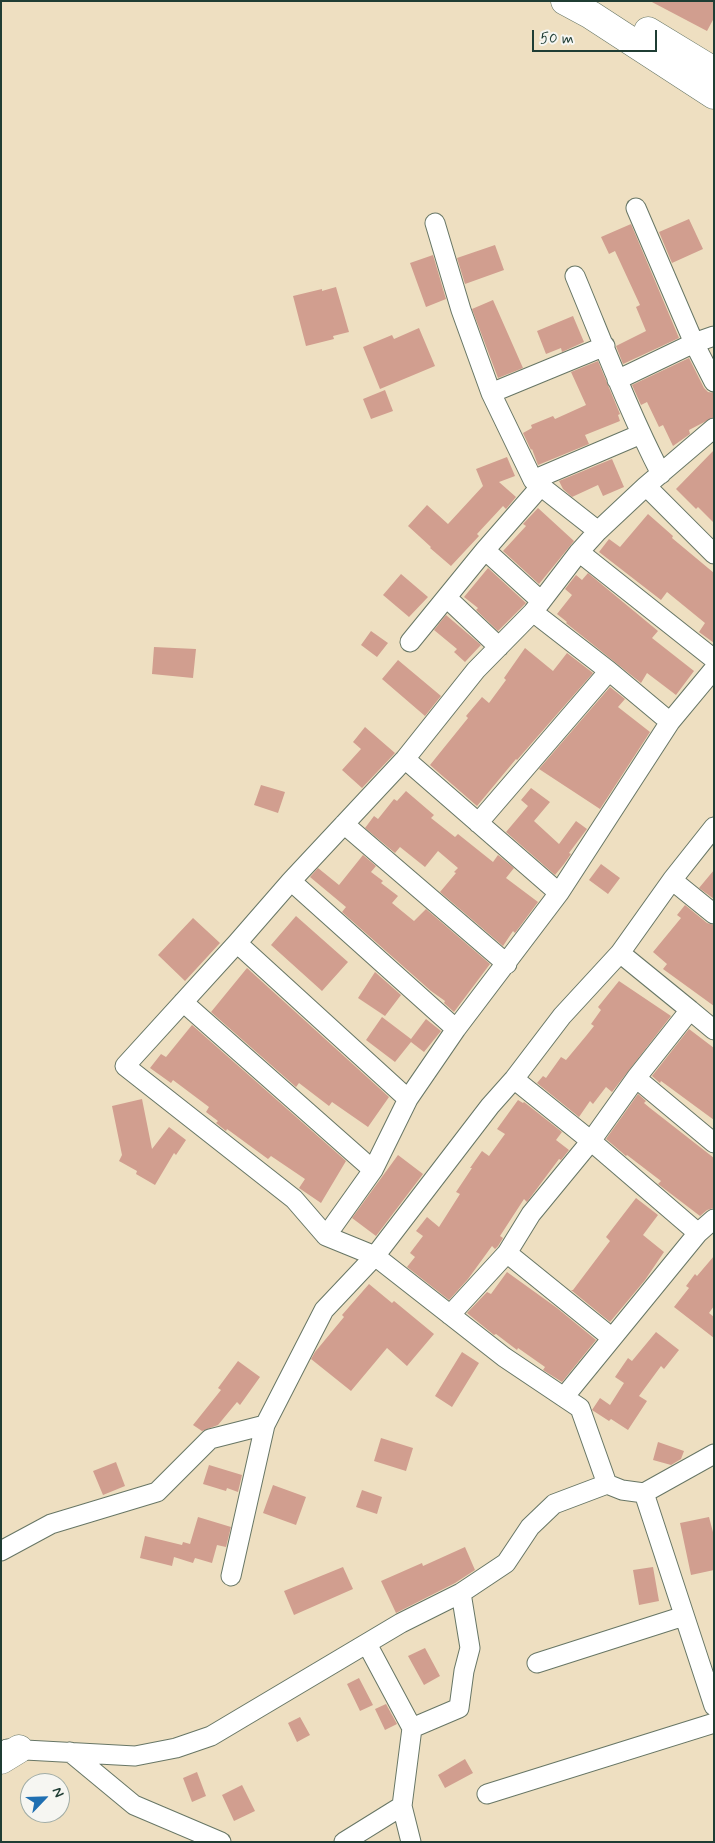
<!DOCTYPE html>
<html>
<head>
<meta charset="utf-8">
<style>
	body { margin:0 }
	#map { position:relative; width:715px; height:1843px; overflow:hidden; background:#eedfc1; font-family:Mynerve,sans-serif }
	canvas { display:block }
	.frame { position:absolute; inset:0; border:2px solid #1f3d34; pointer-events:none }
	.north { position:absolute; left:20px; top:1773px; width:50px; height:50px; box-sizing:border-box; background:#f6f6f2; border:1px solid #a0aca6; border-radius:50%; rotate:66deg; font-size:14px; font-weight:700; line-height:20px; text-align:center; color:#1f3d34 }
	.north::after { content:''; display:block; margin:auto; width:18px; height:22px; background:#1f6fb2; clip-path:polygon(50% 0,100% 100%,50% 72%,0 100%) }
	.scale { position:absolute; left:532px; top:30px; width:125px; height:22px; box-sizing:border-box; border:2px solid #1f3d34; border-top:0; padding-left:6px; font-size:15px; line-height:18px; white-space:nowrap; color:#1f3d34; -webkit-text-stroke:4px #f6f6f2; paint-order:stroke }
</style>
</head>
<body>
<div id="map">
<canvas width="715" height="1843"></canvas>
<div class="frame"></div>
<div class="north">N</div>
<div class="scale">50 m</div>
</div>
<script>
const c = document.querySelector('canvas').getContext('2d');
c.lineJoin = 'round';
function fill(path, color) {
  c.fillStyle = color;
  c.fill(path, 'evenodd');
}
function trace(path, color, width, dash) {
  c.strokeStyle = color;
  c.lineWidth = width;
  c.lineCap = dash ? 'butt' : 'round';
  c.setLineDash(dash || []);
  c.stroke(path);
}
fill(new Path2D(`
	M650,1H714V18L707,31Z
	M689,219L703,249L672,263L659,232Z
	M631,224L679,338L623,364L616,346L646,331L636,307L640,305L615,251L609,254L601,237Z
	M495,245L504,270L465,284L457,258Z
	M433,255L446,299L426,307L410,263Z
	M336,287L349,332L333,336L334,339L306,346L293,296L322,289V291Z
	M493,300L523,368L498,378L472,309Z
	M573,316L584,342L562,352L561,348L546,354L537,331Z
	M419,328L435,366L380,389L363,347L392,335L394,339Z
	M689,358L704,388L708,392L714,393V417L689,430L690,434L673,446L663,425L659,427L647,402L641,405L632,385Z
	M598,361L620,414L618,415L620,421L585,435L589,444L538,465L532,449L531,450L523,433L532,428L531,425L553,416L555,419L586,405L571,372Z
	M385,390L393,411L371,419L363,399Z
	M714,450V523L698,507L696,509L676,489Z
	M507,457L515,476L499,482L516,497L506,509L503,506L477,534L479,536L451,566L430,548L431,547L408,526L427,505L448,524L483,486L476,469Z
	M612,459L624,487L603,496L598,485L572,497L563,489L559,481Z
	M538,508L574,541L539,584L503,551L526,526L523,524Z
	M648,514L673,536L672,538L714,573V643L699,632L705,623L667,592L661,600L599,552L609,539L620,547Z
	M488,568L526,603L498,631L476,610L478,608L464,597Z
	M588,573L658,631L652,638L694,671L676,695L647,673L641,683L566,623L567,622L557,614L572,595L565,589L576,575L582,580Z
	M401,574L428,597L409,617L383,595Z
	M446,615L481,645L465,662L454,652L457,649L434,630Z
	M371,631L388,643L377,657L361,645Z
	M154,647L196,649L193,678L152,674Z
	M525,648L553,671L567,653L593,673L517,760L516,759L477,806L430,765L468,718L466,716L482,697L489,703L506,680L504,678Z
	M398,660L441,696L425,716L382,679Z
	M610,687L625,699L618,707L650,732L600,809L539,769Z
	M365,727L395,753L362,788L342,770L361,749L353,742Z
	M261,785L285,792L278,813L254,805Z
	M531,788L550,802L534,821L559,844L576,821L587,829L569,853L571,854L564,864L555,875L506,832L528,806L521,800Z
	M406,791L434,815L431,818L455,837L458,834L493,862L498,855L514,868L506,878L538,902L515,933L513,931L503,946L440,892L456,873L454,872L458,868L438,851L425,867L400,847L395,853L365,828L374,816L378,819L394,799L397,801Z
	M363,855L376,866L371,872L383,881L381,883L398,896L392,903L414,921L426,909L490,964L454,1012L444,1003L445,1001L431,991L342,912L346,907L310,877L318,868L339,885Z
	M601,864L620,878L608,894L589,880Z
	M714,870V899L699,888Z
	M685,905L707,923L714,925V1006L663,969L667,964L653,952L681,918L677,915Z
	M296,916L348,962L322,991L271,945Z
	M193,918L220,943L185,981L158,955Z
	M247,968L389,1097L368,1127L332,1102L329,1106L299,1083L296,1087L211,1012Z
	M375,972L401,995L385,1016L358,998Z
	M619,981L671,1016L612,1092L606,1087L593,1104L590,1101L579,1117L537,1083L543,1076L546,1078L561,1057L566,1060L586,1036L594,1026L591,1024L601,1010L598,1007Z
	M382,1017L411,1039L426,1019L441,1031L424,1052L411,1042L395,1062L366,1040Z
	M192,1025L346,1161L321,1203L299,1188L305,1179L271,1156L268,1159L227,1129L226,1131L216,1123L218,1121L206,1112L209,1107L173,1080L171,1083L150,1068L161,1054L166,1057Z
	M689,1029L714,1048V1120L661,1081L660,1083L652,1076Z
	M638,1094L646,1101L644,1103L650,1108L714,1158V1208L707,1210L700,1216L658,1184L661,1181L627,1155L626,1156L606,1139Z
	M142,1099L152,1149L169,1127L186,1140L176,1155L174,1153L155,1185L136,1174L137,1171L119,1161L122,1155L112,1106Z
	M518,1100L523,1103L524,1102L562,1132L556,1140L569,1150L561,1160L559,1159L527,1202L524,1199L500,1236L503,1238L498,1246L495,1249L492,1246L468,1279L449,1300L407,1267L415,1257L410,1253L423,1236L416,1231L427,1217L439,1227L460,1194L456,1192L472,1168H470L482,1151L489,1156L505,1134L497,1129Z
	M398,1155L423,1174L376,1236L352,1218Z
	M636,1198L658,1215L643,1235L664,1252L645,1280L610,1322L571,1290H573L610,1241L606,1237Z
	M714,1256V1306L709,1313L714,1317V1338L674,1307L689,1288L686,1286L695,1274L697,1276Z
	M507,1272L557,1308L596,1340L562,1382L543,1370L545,1367L518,1348L517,1350L496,1334L494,1335L467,1313L487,1292L491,1294Z
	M369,1284L392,1303L394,1301L434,1334L407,1366L387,1348L351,1391L311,1359L315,1352L344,1317L342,1315Z
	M656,1332L679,1350L664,1369L661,1366L639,1396L647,1401L628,1430L611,1419L609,1421L592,1410L600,1398L610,1405L624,1383L615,1377L628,1358L632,1361Z
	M462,1352L479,1363L452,1407L435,1396Z
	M238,1361L260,1377L240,1405L237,1402L218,1425L202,1431L193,1425L221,1390L218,1388Z
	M381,1438L413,1448L406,1471L374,1461Z
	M658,1442L684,1451L681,1459L671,1465L653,1460Z
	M116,1462L125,1486L103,1495L93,1471Z
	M209,1465L242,1475L238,1492L227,1488L226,1491L203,1484Z
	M273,1485L306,1497L296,1525L263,1513Z
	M362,1490L382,1497L377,1514L356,1507Z
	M198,1517L231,1527L226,1547L217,1545L212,1563L195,1558L193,1563L174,1557L172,1566L140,1558L145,1536L182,1545L183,1542L190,1544Z
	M709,1517L714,1536V1570L691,1575L680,1523Z
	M465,1547L475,1570L455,1583L396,1613L381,1581L422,1563L423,1566Z
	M343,1567L353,1589L294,1615L284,1591Z
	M653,1567L659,1601L639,1605L633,1570Z
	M425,1648L440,1676L424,1685L408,1656Z
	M359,1678L373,1705L360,1711L347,1684Z
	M386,1704L397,1724L385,1730L375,1709Z
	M300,1717L310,1735L297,1742L288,1723Z
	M465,1759L473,1773L445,1788L438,1775Z
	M197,1772L206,1796L192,1802L183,1778Z
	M242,1785L255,1811L234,1821L222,1795Z`), '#d19e8f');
const minor = new Path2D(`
	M636,208L694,343L714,382
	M435,223L461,310L491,393L533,480L598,531
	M575,276C603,343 628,410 661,474
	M617,380L694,343L714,336
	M491,393L605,346
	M714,428L646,486L598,531L579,552L533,612L476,670L405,759L291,881L237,943L125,1066L294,1199L326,1236L375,1256L504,1357L580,1408L607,1484L622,1490L644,1493L714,1454
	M533,480L641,434
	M646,486L714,554
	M485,550L541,601
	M579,552L714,659
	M447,598L499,647
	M533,612L609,671
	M410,642L485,550L541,486
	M405,759L559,893
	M478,823L609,671L670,722
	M344,824L507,964
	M672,880L714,914
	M291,881L456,1029
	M237,943L408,1099
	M620,953L690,1010L636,1078L714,1143
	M183,1002L373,1170
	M690,1010L714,1030
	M514,1079L591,1141L698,1233
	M326,1236L373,1170L408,1099L456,1029L559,893L670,722L714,669
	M507,1253L612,1338
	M450,1315L507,1253L531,1214L591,1141L636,1078
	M564,1397L698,1233L714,1219
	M644,1493L714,1706
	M1,1551L51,1524L157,1492L210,1439L265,1425
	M231,1576L265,1425L324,1310L375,1256L490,1106L514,1079L562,1016L620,953L672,880L714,827
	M367,1644L412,1728L402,1806L411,1842
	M537,1663L684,1616
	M412,1728L459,1708L464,1671L470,1648L461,1593
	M7,1749L135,1756L176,1748L211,1736L401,1623L461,1593L506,1563L530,1527L554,1504L607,1484
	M70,1752L134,1805L221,1842
	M487,1794L714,1723
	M344,1842L402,1806`);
const primary = new Path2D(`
	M565,1L591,15L714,95
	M648,31L714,71`);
const trunk = new Path2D(`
	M1,1760L19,1749`);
trace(minor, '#677665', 21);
trace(primary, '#677665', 29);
trace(trunk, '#677665', 29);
trace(minor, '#fff', 19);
trace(primary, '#fff', 28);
trace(trunk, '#fff', 28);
</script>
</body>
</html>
